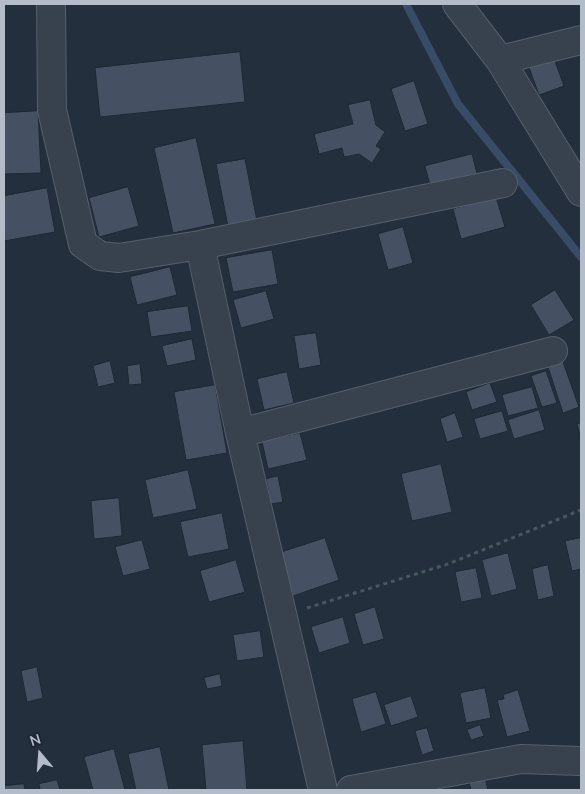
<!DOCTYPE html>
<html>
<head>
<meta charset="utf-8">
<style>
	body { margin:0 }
	#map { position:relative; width:585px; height:794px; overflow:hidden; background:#242f3e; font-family:Mulish,sans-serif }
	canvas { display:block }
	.frame { position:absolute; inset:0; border:5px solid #b4bcc9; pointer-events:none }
	.north { position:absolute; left:15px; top:729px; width:50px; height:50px; -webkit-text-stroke:4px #1d2633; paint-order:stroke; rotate:342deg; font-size:14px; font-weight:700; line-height:20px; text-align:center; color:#b4bcc9 }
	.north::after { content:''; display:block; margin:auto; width:18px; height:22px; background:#b4bcc9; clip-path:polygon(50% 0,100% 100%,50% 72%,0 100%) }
</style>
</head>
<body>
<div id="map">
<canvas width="585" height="794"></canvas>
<div class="frame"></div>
<div class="north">N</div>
</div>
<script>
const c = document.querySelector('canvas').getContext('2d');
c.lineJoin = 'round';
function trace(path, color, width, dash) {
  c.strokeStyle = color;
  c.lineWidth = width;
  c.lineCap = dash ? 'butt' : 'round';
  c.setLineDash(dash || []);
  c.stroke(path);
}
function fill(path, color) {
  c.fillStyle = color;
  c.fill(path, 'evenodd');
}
trace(new Path2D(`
	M406,4L458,104L581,257`), '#394c67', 8);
const building = new Path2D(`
	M240,52L245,102L100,117L95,68Z
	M552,53L564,86L539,95L527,62Z
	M414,81L428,124L405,131L391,89Z
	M370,100L376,125L385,132L376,146L381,149L372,163L359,154L344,157L342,148L319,154L314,134L353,124L348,105Z
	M38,111L41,173L4,174V113Z
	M196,138L215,224L173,233L154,148Z
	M472,154L478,177L431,189L425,166Z
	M245,159L257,221L228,227L216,164Z
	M128,187L139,226L99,237L89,198Z
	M47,188L55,232L4,241V196Z
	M496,197L505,227L461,239L453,209Z
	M403,227L413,263L388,270L378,234Z
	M272,250L278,284L233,292L226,258Z
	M170,267L177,295L137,305L130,277Z
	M555,290L574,320L549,335L531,305Z
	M266,291L274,319L241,328L233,300Z
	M188,306L192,331L151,337L147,312Z
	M316,333L321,365L299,369L294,336Z
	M192,339L196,360L167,366L162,346Z
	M562,359L579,407L563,413L547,364Z
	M110,361L115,383L98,387L93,366Z
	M140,364L142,384L129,385L127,366Z
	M546,371L557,403L542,407L531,376Z
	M287,372L294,403L264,410L257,379Z
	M490,383L497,402L472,410L466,392Z
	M215,385L227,453L186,460L174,392Z
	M532,387L538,408L508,416L502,395Z
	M539,410L545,430L514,439L508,420Z
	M502,411L508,431L480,439L474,419Z
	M455,413L463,437L447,442L440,419Z
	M581,423V439L577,424Z
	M300,433L307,460L268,469L262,442Z
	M441,464L452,512L412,521L401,474Z
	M188,470L197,509L153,518L145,480Z
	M278,476L283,502L271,504L266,479Z
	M119,498L122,536L94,539L91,501Z
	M222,513L229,549L188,557L180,522Z
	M325,538L339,580L293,596L279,553Z
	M581,538V569L572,571L565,541Z
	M142,540L150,569L123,576L115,547Z
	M508,553L517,589L491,596L482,560Z
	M236,560L245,592L209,602L200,571Z
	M548,565L554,596L538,600L532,569Z
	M476,568L482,598L461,602L455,572Z
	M375,607L384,639L363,645L354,614Z
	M343,617L350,643L319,653L311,627Z
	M260,631L264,657L237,661L233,635Z
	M37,667L43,698L27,702L21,671Z
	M220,674L222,686L207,689L204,678Z
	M485,688L491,718L466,723L460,693Z
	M518,690L530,731L507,737L497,700L504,699L503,695Z
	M376,692L386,724L361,732L352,699Z
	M411,696L418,717L391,726L384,705Z
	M480,725L484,736L471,740L467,730Z
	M427,728L434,751L422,755L415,731Z
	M243,741L247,790H206L202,745Z
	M160,747L169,790H136L128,754Z
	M114,749L125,790H93L84,757Z
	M485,778L488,790H471L469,782Z
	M57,780L60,790H40L39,784Z
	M24,784L25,790H4V786Z`);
fill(building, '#455162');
trace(building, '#1f2835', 1);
const minor = new Path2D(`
	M51,4L52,110L83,244L100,256L119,258L200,245L503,183
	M457,4L500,60L581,192
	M500,60L581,40
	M200,245L240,433L323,790
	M240,433L553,351
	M351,790L521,759L581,761`);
trace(minor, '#565f6c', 30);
trace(new Path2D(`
	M307,608L448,564L581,510`), '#44595c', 3, [4, 4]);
trace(minor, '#38414e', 28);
</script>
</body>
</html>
